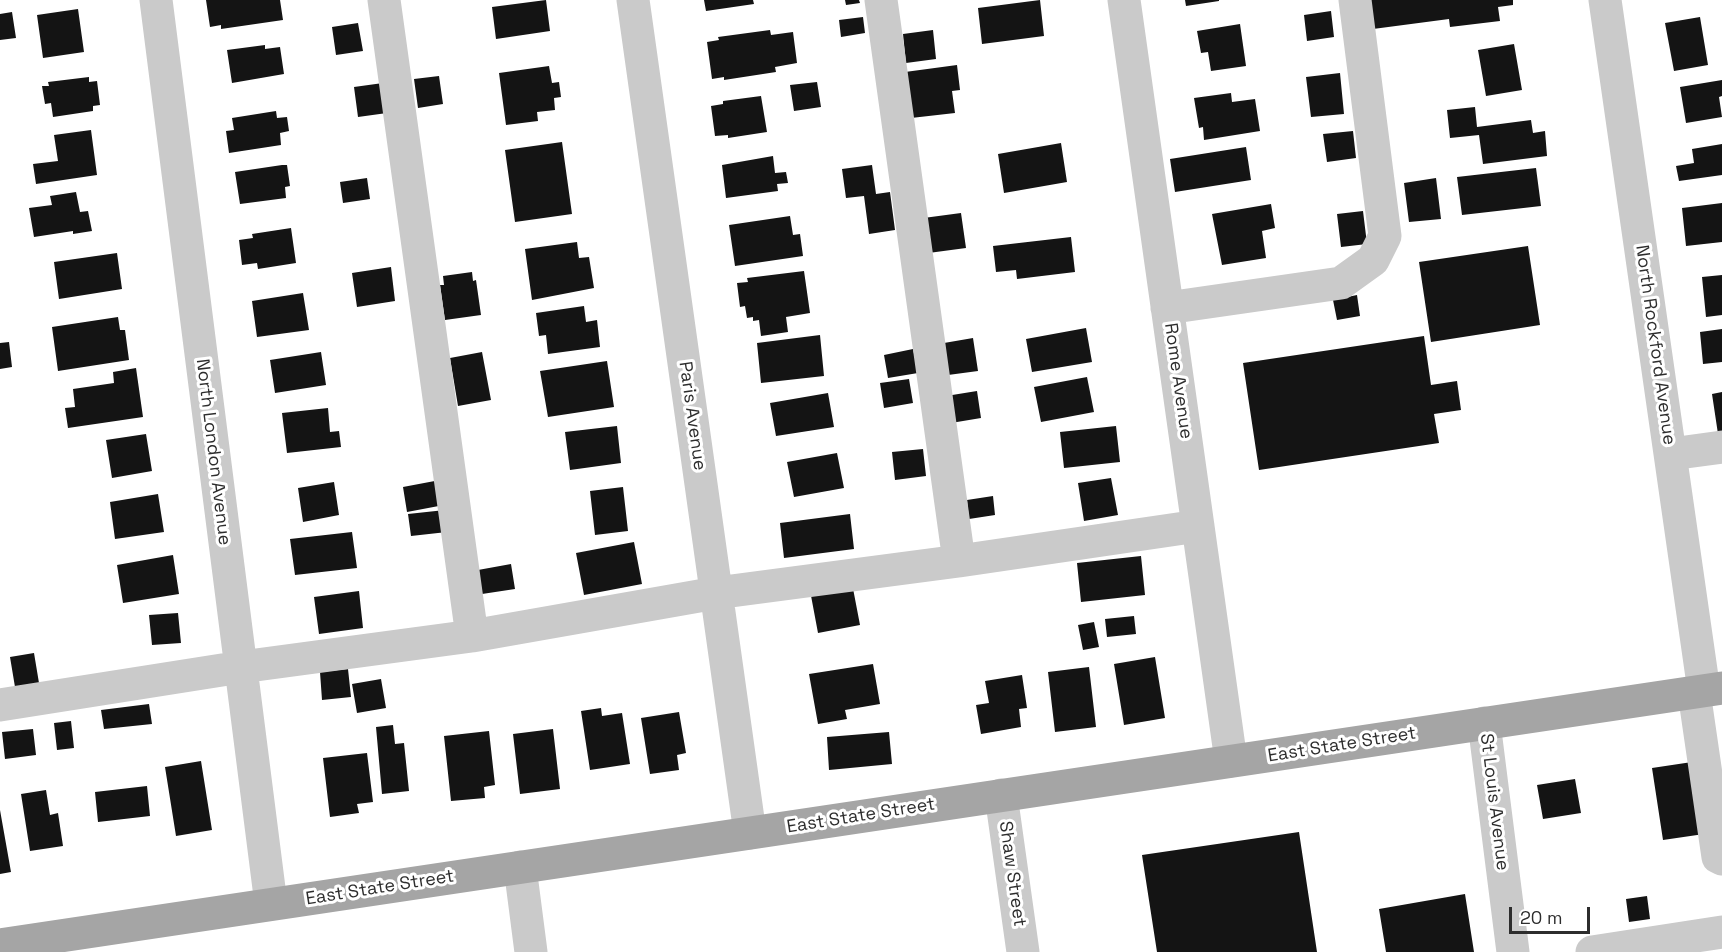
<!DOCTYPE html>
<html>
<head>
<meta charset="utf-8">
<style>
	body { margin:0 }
	#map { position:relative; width:1722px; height:952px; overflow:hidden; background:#fff; font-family:"Space Grotesk",sans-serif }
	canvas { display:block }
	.scale { position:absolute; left:1509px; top:907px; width:81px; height:27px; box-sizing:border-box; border:3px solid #2d2d2d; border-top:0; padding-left:8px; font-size:18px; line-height:21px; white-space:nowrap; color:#2d2d2d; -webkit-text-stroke:4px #fff; paint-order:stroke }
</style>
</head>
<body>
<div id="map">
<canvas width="1722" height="952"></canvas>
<div class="scale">20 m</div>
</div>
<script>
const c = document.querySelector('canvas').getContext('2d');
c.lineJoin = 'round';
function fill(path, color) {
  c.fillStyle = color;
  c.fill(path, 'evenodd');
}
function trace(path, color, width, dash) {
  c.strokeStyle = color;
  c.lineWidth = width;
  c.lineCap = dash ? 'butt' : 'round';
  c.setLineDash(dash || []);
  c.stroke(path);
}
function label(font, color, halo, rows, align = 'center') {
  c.font = font + ' "Space Grotesk",sans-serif';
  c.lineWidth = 6;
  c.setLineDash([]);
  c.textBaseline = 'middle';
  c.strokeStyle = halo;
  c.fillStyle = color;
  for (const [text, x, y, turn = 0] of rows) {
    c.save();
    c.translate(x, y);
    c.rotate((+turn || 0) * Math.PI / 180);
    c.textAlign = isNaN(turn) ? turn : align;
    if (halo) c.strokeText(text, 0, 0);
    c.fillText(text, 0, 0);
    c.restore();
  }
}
fill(new Path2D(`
	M206,0H280L283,20L221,29V25L210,27Z
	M546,0L550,31L496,39L492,7Z
	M704,0H753L754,4L706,11Z
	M845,0H859L860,3L846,5Z
	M1040,0L1044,36L982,44L978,8Z
	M1185,0H1219V1L1186,6Z
	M1370,0H1513V5L1498,7L1500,21L1450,27L1449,19L1373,29Z
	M78,9L84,52L43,58L37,15Z
	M1331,11L1334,37L1307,41L1304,15Z
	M12,12L16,38L0,40V14Z
	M863,17L865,33L841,37L839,20Z
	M1700,17L1708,65L1674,71L1665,23Z
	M358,23L363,51L336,55L332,27Z
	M1240,24L1246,66L1211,71L1208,52L1201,53L1197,31Z
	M770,30L771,35L793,32L797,63L775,67L776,72L724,80V77L712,79L707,42L719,40L718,37Z
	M933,30L936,59L906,63L903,34Z
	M1514,44L1522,90L1486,96L1478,50Z
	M265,45V49L280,47L284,74L232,83L227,50Z
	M957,65L960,90L952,91L955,113L911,118L905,72Z
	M549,66L552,83L559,82L561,97L554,98L555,110L537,112L538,121L506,125L499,73Z
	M1340,73L1344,114L1311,117L1306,77Z
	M439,76L443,104L418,108L414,79Z
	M89,77V82L97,81L100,105L93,106V111L53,117L51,103L45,104L42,86H49L48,82Z
	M1722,80V96L1719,97L1722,117L1686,123L1680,87Z
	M817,82L821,107L794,111L790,85Z
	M383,83L387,113L358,117L354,87Z
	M1231,93L1232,102L1255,99L1260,131L1204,140L1203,127L1199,128L1194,98Z
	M761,96L767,132L728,138V135L715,136L711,106L723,104V101Z
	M1475,107L1477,127L1531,120L1533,133L1545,131L1547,156L1483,164L1479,135L1450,138L1447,110Z
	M276,111L277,118L287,117L289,131L280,133L281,145L229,153L226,131L234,130L232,118Z
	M91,130L97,175L36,184L33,164L58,161L54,135Z
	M1353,131L1356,158L1327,162L1323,134Z
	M562,142L572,214L515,222L505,150Z
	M1061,143L1067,182L1004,193L998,154Z
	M1722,144V175L1679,181L1676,166L1694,163L1692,149Z
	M1246,147L1251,180L1175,192L1170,159Z
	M773,156L775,173L786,172L788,183L777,184L778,191L726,198L722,165Z
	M282,165H287L290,186L285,187L286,198L240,204L235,172Z
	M872,165L876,194L890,192L895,230L869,234L864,196L846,198L842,169Z
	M1536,168L1541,206L1462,215L1457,177Z
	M367,178L370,199L343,203L340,182Z
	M1436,178L1441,219L1409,222L1404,183Z
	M76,192L80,212L88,211L92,231L73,234V231L34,237L29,208L52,205L50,196Z
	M1722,203V242L1686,246L1682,208Z
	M1271,204L1275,228L1262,231L1266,258L1222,265L1212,214Z
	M1363,211L1367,244L1341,247L1337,214Z
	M961,213L966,248L921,254L916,219Z
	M790,216L793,235L800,234L803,256L735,266L729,225Z
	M291,228L296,263L258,269L257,263L242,265L239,240L253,238L252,234Z
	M1071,237L1075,272L1017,279L1016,270L996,272L993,246Z
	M577,242L579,258L589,257L594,288L532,300L525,249Z
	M1528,246L1540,325L1431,342L1419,262Z
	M117,253L122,289L59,299L54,262Z
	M391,267L395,301L357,307L352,273Z
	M804,271L810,313L786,317L788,332L761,336L759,320L753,321V317L747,318L745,306L740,307L737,283L748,282L747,278Z
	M472,272L473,281L476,280L481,315L445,320L440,285H444L443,276Z
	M1722,275V315L1706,317L1702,277Z
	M303,293L309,330L257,337L252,301Z
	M1357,295L1360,316L1337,320L1333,300Z
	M584,306L586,322L597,320L600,347L548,354L546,335L539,336L536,313Z
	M118,317L120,330H125L129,360L58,371L52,327Z
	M1086,328L1092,362L1032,372L1026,339Z
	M1722,329V362L1703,364L1700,332Z
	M820,335L824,376L761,383L757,343Z
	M1424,336L1431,385L1457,381L1461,410L1434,414L1439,443L1259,470L1243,363Z
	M973,338L978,371L948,375L944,343Z
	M9,342L12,367L0,369V343Z
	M913,349L918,373L888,378L884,355Z
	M321,352L326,385L275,393L270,360Z
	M482,352L491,400L458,406L450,358Z
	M607,361L614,407L548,417L540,371Z
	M136,368L143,417L68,428L65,408L75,407L73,389L114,383L113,372Z
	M1087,377L1094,412L1041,422L1034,387Z
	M909,379L913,403L884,408L880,383Z
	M977,391L981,418L951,423L946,396Z
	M1722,392V434H1718L1712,394Z
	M828,393L834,427L776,436L770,403Z
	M328,408L330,432L339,431L341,447L287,453L282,413Z
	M617,426L621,463L570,470L565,432Z
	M1116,426L1120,462L1064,468L1060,432Z
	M146,434L152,471L112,478L106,440Z
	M923,449L926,476L895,480L892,452Z
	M837,453L844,488L794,497L787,462Z
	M1111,478L1118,515L1084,521L1078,483Z
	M440,480L444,505L407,512L403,487Z
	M334,482L339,515L303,522L298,488Z
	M623,487L628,531L595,535L590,491Z
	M158,494L164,532L115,539L110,502Z
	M993,496L995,515L969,519L967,500Z
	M445,510L447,532L411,536L408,514Z
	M850,514L854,549L784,558L780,523Z
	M352,532L357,568L295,575L290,539Z
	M634,542L642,584L584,595L576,553Z
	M173,555L179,594L123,603L117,565Z
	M1141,556L1145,595L1081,602L1077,563Z
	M511,564L515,589L482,594L478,570Z
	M851,578L860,625L818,633L809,585Z
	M359,591L363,628L319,634L314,597Z
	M178,613L181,643L152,645L149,615Z
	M1134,616L1136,634L1107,637L1105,619Z
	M1094,622L1099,647L1083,650L1078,625Z
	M34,653L39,683L15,687L10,657Z
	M1155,657L1165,718L1124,725L1114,664Z
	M873,664L880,704L845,710L847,719L818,724L809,674Z
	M1089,667L1096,727L1055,732L1048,672Z
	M348,669L351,697L322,700L320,672Z
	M1022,675L1027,708L1019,709L1021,727L981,734L976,705L989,703L985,681Z
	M381,679L386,708L357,713L352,684Z
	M149,704L152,724L104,729L101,710Z
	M601,708L602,716L622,713L630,764L590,770L581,711Z
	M679,712L686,753L677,755L679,770L650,774L641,718Z
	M71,721L74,748L57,750L54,723Z
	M393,725L395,744L404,743L409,791L382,794L376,727Z
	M33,729L36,755L5,759L2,732Z
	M553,729L560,789L520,794L513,734Z
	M489,731L495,785L484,787L485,798L451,801L444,736Z
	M889,732L892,764L829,770L827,737Z
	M367,753L373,802L357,804L359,813L330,817L323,758Z
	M201,761L212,830L176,836L165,767Z
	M1692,762L1704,834L1663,840L1652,768Z
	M1575,779L1581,813L1543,819L1537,785Z
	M147,786L150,816L98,822L95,792Z
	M46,790L50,815L58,813L63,846L30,851L21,794Z
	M0,810L11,872L0,874Z
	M1299,832L1317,952H1157L1142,855Z
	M1465,894L1474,952H1386L1379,909Z
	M1647,896L1650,919L1629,922L1626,899Z`), '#141414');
trace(new Path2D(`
	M156,0L271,904
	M384,0L472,636L716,593L959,561
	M633,0L750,833
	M881,0L959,561L1198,526
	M1124,0L1231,761
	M1605,0L1704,691
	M1167,308L1341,283L1373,260L1385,236L1355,0
	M1671,454L1722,447
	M1694,692L1718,857L1722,859
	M0,705L241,667L472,636
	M1484,723L1513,952
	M1001,795L1023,952
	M520,867L531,952
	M1592,952L1722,932`), '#cacaca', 33);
trace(new Path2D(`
	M0,945L1722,688`), '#a5a5a5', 33);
label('18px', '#2d2d2d', '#fff', [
	["North Rockford Avenue",1655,345,82],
	["Rome Avenue",1178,381,82],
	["Paris Avenue",692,416,82],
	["North London Avenue",213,452,83],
	["East State Street",1342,745,-9],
	["St Louis Avenue",1494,802,83],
	["East State Street",861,816,-9],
	["Shaw Street",1012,874,82],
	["East State Street",380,888,-9]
]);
</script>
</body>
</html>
